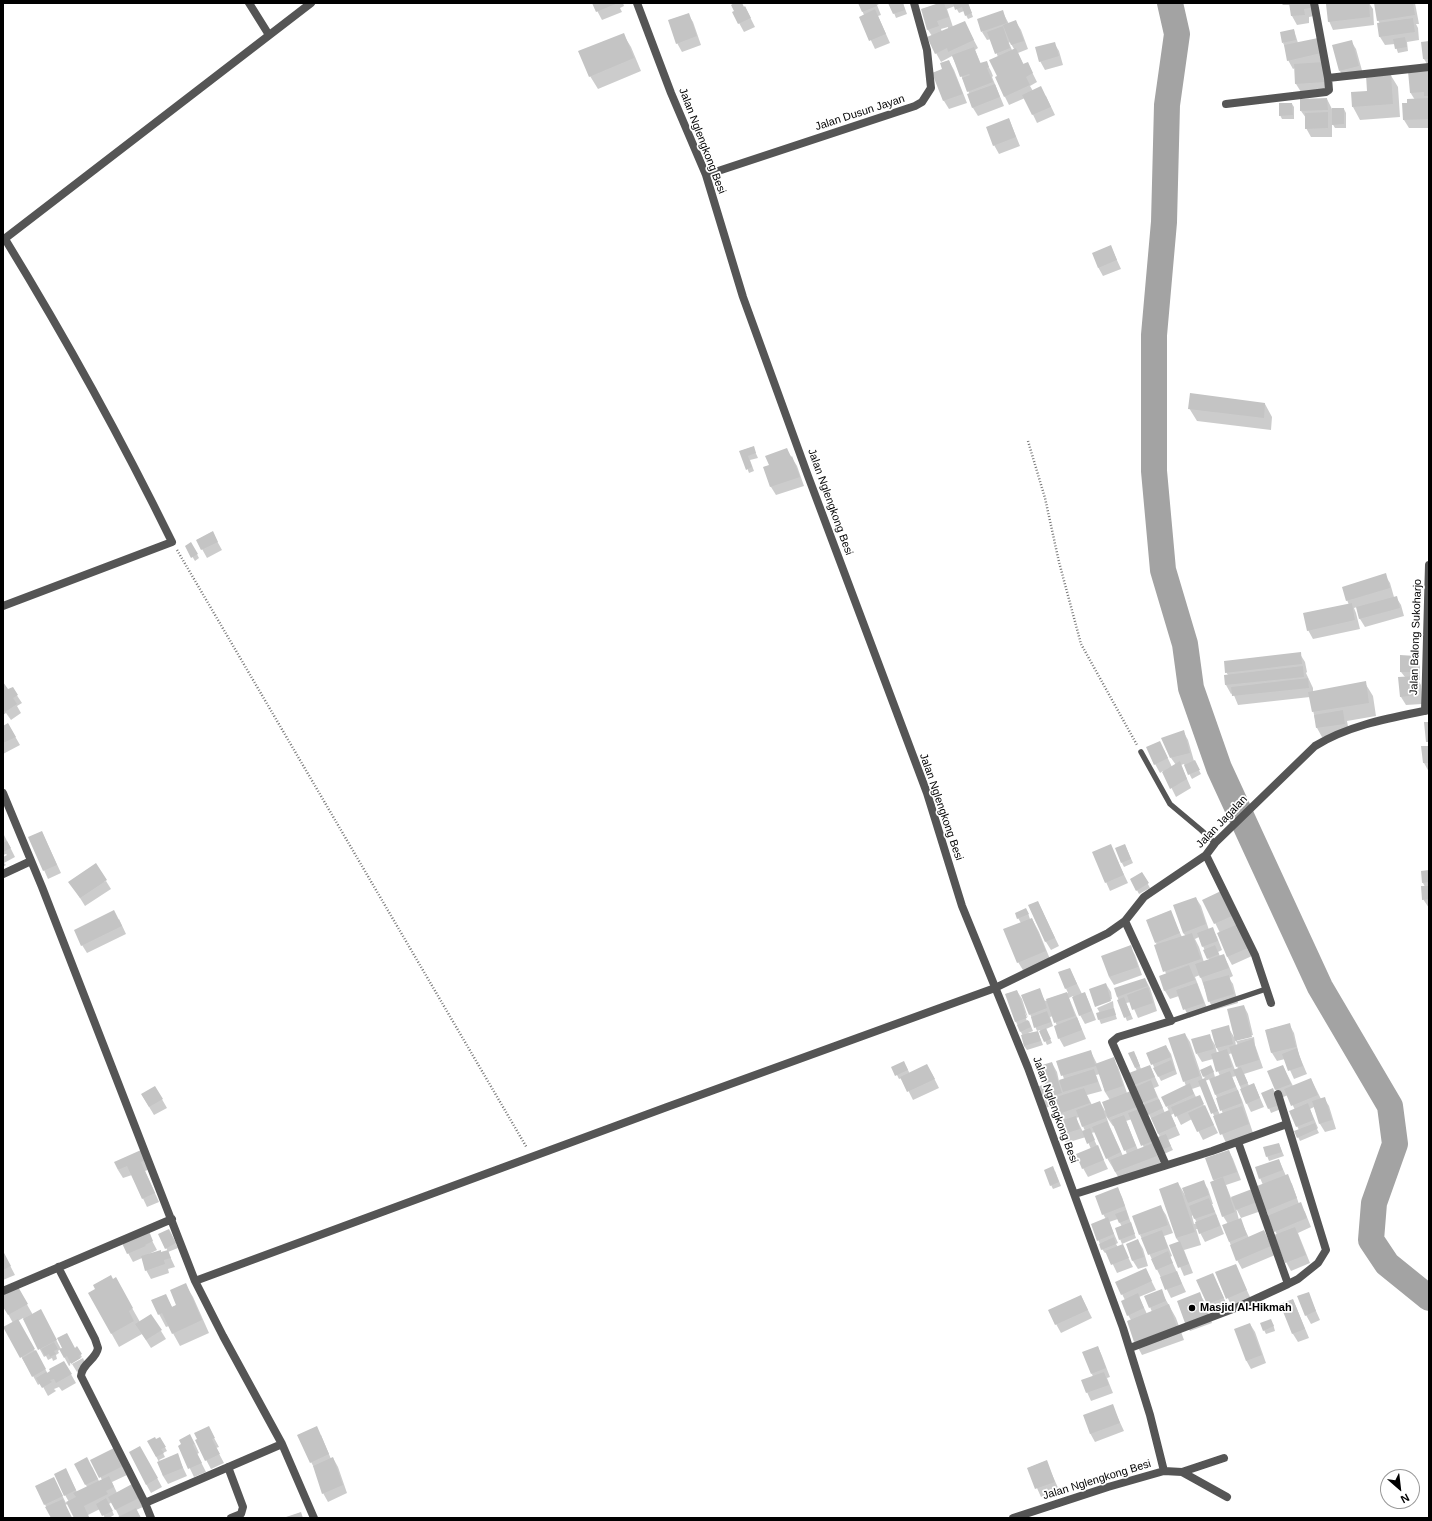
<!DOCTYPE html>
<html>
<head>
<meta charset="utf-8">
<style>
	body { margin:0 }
	#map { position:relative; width:1432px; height:1521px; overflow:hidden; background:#fff; font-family:Arial,sans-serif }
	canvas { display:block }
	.frame { position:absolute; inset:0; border:4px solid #000; pointer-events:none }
	.north { position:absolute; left:1380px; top:1469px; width:40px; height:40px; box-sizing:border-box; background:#fff; border:1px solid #999; border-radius:50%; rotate:152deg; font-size:11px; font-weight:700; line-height:16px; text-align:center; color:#000 }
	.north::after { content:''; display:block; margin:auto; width:14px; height:18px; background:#000; clip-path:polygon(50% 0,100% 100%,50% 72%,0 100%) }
</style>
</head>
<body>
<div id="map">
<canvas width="1432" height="1521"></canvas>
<div class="frame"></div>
<div class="north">N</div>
</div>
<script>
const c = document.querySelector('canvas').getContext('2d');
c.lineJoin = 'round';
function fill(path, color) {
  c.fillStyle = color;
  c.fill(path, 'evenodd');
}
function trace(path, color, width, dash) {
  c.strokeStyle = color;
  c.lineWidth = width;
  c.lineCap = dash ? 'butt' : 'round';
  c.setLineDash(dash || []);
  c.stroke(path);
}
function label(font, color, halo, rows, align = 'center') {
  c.font = font + ' Arial,sans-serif';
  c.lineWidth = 3.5;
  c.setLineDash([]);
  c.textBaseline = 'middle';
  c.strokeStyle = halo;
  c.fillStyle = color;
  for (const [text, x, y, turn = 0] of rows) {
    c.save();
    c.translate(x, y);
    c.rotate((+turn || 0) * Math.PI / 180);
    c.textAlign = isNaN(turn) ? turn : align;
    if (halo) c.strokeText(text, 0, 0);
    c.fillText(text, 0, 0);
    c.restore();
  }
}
fill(new Path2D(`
	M593,3H623L624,6L620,8L622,12L602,20Z
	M736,3H741L744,8L745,7L755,27L744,32L733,12H735Z
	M859,3H881L877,5L881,15L878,16L890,43L875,49L860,17L864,15Z
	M890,3H903L907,14L896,18Z
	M938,3H968L973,17L968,19L964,11L959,13L955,6L947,9L953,27L969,31L978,48L975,50L981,64L986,62L991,71L993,76L992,77L1004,106L978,116L973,108L968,95H970L952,56L941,62L936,53L932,36L928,30L922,10L939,4ZM948,27V29L942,32L941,29Z
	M1281,3H1311L1314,16L1309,17V23L1297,25L1292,16L1290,5H1283Z
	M1347,3H1369L1373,9L1374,25L1333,30L1329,21Z
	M1375,3H1415L1419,24H1416L1418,28L1419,40L1407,42L1408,51L1398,53L1395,44L1385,45L1380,37V24L1378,20Z
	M1002,11L1009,24L1016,22L1021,30L1028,49L1018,53L1024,65L1032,72L1037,82L1030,86L1033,91L1046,96L1055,115L1037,123L1025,98L1009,105L1005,97L998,77V57L991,39L987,40L982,32ZM1010,42L1014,49L1012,50L1009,43Z
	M688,14L693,22L701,45L682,52L677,43Z
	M1294,30L1298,43L1318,39L1330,90L1301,92L1296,84L1295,68L1293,69L1288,60L1285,47L1283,43Z
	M623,34L631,47L641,71L598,89L590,76Z
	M1351,41L1356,49L1363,74L1344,79L1340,71Z
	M1429,42V67L1424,59Z
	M1054,43L1059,51L1063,65L1045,70L1040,61Z
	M949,61L954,70L967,103L949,109L944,101L933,73L944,69Z
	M1429,71V128H1409L1404,120L1408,104L1415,100L1410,92Z
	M1390,74L1398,87L1400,117L1360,120L1353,107Z
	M1327,99L1332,109H1344L1346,113V128H1335L1332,123V137H1311L1306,128V118L1301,111Z
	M1292,104L1294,107V119H1282L1280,115Z
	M1009,119L1020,146L999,154L994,145Z
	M1111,247L1121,269L1103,276L1098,267Z
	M1265,404L1272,417L1271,430L1197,421L1189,408Z
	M753,447L758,458L750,460L754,471L749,473L741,451Z
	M787,450L797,466L804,486L776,495L771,487L764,467L770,466Z
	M212,532L222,550L207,558L197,540Z
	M191,543L199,558L195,561L186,546Z
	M1385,575L1390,583L1394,597H1396L1401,605L1404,616L1365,627L1360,619L1357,607L1354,608L1356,613L1360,629L1313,639L1308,630L1349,605L1347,600Z
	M1300,654L1305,662L1307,672L1306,673L1313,688V692L1365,683L1373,696L1376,716L1347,721L1349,732L1322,737L1317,728L1310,697L1238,705L1233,693L1231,694L1226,685L1225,676L1228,675L1226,672Z
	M1415,657L1420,665V680H1418L1421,685L1422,704L1406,705L1401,697L1405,677L1401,672Z
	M3,684L7,691L12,688L22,703L17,706L21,713L11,720L6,713L3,715Z
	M8,724L20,745L3,754V727Z
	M1183,731L1188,740L1194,761L1201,774L1192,779L1184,764L1181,765L1191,788L1176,797L1163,771L1160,773L1155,764L1164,750L1172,767L1176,765L1171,758Z
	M1429,747V772L1424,763Z
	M42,832L61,873L48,879L44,870Z
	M3,833L15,857L4,863L6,865L3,867V857L7,855L6,854L3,855Z
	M1110,845L1128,883L1110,891L1106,882Z
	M1125,845L1133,863L1124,867L1122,863Z
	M1422,871H1429V908L1423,899L1425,887L1423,883Z
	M1142,873L1150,888L1139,894L1131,879Z
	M106,881L111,889L85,906L75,890Z
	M1220,893L1252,956L1232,965L1227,956L1220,933L1204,900Z
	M1196,898L1201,906L1209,930L1212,928L1217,937L1222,950L1218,952L1220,956L1223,955L1228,964L1233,976L1229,978L1233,984L1238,1003L1214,1010L1209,1001L1200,975L1195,977L1208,1011L1189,1018L1179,996L1170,999L1165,991L1160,977L1166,974L1156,943L1170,912L1182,937L1186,936L1183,933ZM1199,937L1209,960L1204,962L1199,947L1195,939Z
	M1038,902L1059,946L1051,950L1046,942Z
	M1028,913L1030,919H1032L1039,932L1052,964L1026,975L1018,962L1021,923L1018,918Z
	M119,919L126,934L87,953L82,945Z
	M1130,947L1135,955L1142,975L1114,985L1109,977Z
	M1070,969L1082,994L1085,993L1089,1002L1096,1020L1085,1024L1080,1015L1073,996L1069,998L1086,1039L1064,1047L1059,1038L1057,1026L1053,1016L1050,1017L1053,1026L1046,1029L1052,1043L1047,1045L1040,1030L1037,1031L1030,1014L1039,989L1045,1001L1068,993L1059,973Z
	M1145,979L1150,988L1157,1011L1138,1018L1131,1002L1126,1003L1133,1019L1127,1021L1117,996Z
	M1106,984L1111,992L1112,999L1096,1006Z
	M1017,991L1022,999L1028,1018L1025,1013L1024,1014L1027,1021H1029L1033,1031L1028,1033L1038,1032L1043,1045L1027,1050L1024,1046L1023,1036L1016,1022L1006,994Z
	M1113,1001L1114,1010L1117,1019L1101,1024L1097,1014L1100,1013L1097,1008Z
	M1244,1006L1248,1014L1253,1035L1237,1039V1041L1254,1037L1255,1045L1263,1068L1244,1074L1249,1086L1254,1084L1264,1107L1251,1112L1247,1104L1236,1076L1232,1077L1242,1100L1253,1133L1226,1143L1201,1086L1192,1089L1196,1097L1199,1096L1218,1133L1203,1140L1192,1119L1181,1125L1175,1113L1171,1115L1180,1135L1168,1140L1173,1150L1164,1154L1160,1137L1135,1085L1137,1071L1130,1054L1136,1056L1141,1069L1150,1066L1159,1086L1154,1088L1165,1113L1169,1111L1167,1107L1186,1086L1169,1039L1185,1034L1190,1042L1203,1080L1205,1079L1204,1076L1213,1070L1215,1077L1220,1076L1213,1059L1202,1062L1197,1054L1209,1035L1215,1045L1217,1053L1219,1052L1216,1047L1228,1027L1234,1037ZM1235,1039L1238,1045L1236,1046ZM1233,1053L1238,1069L1235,1070L1229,1054ZM1210,1079L1223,1114L1220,1115L1205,1081Z
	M1289,1024L1294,1033L1299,1055L1307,1074L1294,1079L1285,1059L1277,1061L1272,1053L1266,1030Z
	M1166,1046L1171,1054L1177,1074L1161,1081L1147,1053Z
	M1091,1052L1097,1064L1113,1059L1118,1067L1127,1093L1131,1092L1161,1164L1120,1180L1107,1158L1096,1132L1091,1133L1108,1169L1088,1177L1083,1168L1091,1149L1086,1137L1066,1143L1061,1135L1050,1106L1046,1108L1041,1099L1052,1063L1057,1072L1059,1081L1064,1079L1058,1061ZM1100,1074L1105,1092L1110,1100L1105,1111L1100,1102L1092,1105L1087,1095L1102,1091L1096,1075ZM1106,1116L1113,1126H1115L1127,1154L1123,1156L1110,1127ZM1079,1117L1085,1131L1083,1132L1076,1118ZM1132,1119L1144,1148L1138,1150L1126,1121Z
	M906,1066L910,1074H932L939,1088L913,1100L902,1078L899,1079L893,1067Z
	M1283,1066L1293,1086L1311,1079L1321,1099L1324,1098L1329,1106L1336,1129L1325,1132L1320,1124L1314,1107L1310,1109L1318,1128L1317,1129L1319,1133L1300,1141L1298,1137L1299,1130L1297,1126L1295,1110L1288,1095L1281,1098L1276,1090Z
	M155,1087L167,1108L154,1115L142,1095Z
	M1272,1089L1281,1109L1271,1113L1263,1093Z
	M1279,1144L1284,1156L1269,1161L1264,1148Z
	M141,1151L150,1169L145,1171L159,1202L147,1207L132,1175L123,1178L118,1170Z
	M1229,1151L1233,1159L1241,1180L1226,1185L1231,1198L1252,1190L1261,1211L1241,1218L1236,1208L1239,1220L1240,1219L1249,1238L1264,1232L1275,1255L1242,1269L1237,1260L1223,1226L1228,1224L1223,1216L1214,1181L1207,1159Z
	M1279,1160L1286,1176L1292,1184L1299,1204L1305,1212L1311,1227L1298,1233L1310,1263L1291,1271L1286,1262L1277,1235L1266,1210L1263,1185L1260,1178Z
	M1055,1171L1061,1186L1053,1189L1051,1185Z
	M1203,1181L1208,1189L1213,1204H1212L1224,1234L1205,1242L1198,1229H1196L1201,1245L1184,1250L1193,1273L1184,1276L1171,1246L1179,1242L1176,1238L1178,1183L1185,1195ZM1193,1215L1197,1223L1194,1224L1192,1216Z
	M1118,1189L1122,1197L1136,1238L1122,1244L1116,1229L1122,1227L1118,1219L1109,1222L1118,1243L1116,1244L1118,1247L1122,1245L1133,1267L1117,1273L1107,1252L1105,1253L1102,1249L1092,1225L1106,1219L1103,1214Z
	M1161,1207L1166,1215L1173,1233L1164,1236L1172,1256L1170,1257L1186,1292L1171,1298L1140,1235Z
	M148,1233L157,1250L149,1254L168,1251L166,1248L171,1234L178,1248L168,1252L175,1267L168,1269L169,1273L151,1279L146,1270L142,1258L133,1262L122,1242Z
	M1138,1240L1143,1249L1148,1266L1138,1269L1133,1261L1127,1244Z
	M3,1252L15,1275L3,1280Z
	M1235,1265L1251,1299L1232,1307L1216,1273Z
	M1146,1270L1156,1290L1139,1297L1147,1314L1152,1312L1150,1307L1161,1291L1176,1318L1184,1340L1142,1355L1135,1342L1128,1321L1131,1320L1128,1315L1125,1300L1122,1294Z
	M113,1280L123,1292L140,1322L161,1331L166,1339L151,1348L142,1334L119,1347L89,1293Z
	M1198,1280L1217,1283L1228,1307L1213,1312Z
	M185,1284L193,1297L209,1333L180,1346L169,1326L166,1327L159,1314L165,1295L172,1307L177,1305Z
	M17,1287L33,1315L45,1319L61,1349L77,1348L82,1357L70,1363V1365L83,1358L85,1363V1367L77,1372L72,1364L69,1366L60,1349L58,1351L59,1353L56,1355L57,1359L53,1361L52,1358L48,1360L46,1356L44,1357L23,1318L18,1321L48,1374L64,1362L76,1383L62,1391L59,1387L54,1389L56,1391L48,1396L41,1383L38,1385L27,1365H26L5,1328L13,1323L3,1305Z
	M1199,1293L1204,1301L1212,1323L1190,1331L1185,1323Z
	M1308,1293L1320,1320L1311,1324L1306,1315Z
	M1081,1296L1092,1318L1061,1333L1056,1324Z
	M1293,1300L1297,1309L1309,1338L1298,1342L1293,1334L1281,1305Z
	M1250,1324L1255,1332L1266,1363L1251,1369L1246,1360Z
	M1273,1324L1275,1331L1266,1334L1264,1330Z
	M1098,1347L1102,1356L1110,1377L1107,1378L1113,1393L1091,1401L1082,1381L1093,1377L1092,1374Z
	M1112,1405L1124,1431L1095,1442L1090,1433Z
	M321,1435L331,1459L333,1458L338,1467L347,1493L328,1502L323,1493L316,1471L311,1462Z
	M213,1436L219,1447L216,1448L224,1463L211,1469L196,1441Z
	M160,1438L167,1451L163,1453L165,1457L159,1460L160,1461L177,1455L187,1476L168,1484L163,1476L159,1462L148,1441H156Z
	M195,1444L199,1453L197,1454L206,1472L194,1477L179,1446Z
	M114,1449L127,1475L112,1482L117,1493L132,1486L143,1507L136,1510L141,1518H120L112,1502L109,1504L114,1515L109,1518H105L100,1509L88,1515L89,1518H75L68,1504L65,1505L72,1518H52L36,1487H58L66,1503L69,1502L65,1495L70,1478L77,1492L87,1487L76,1464L92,1467L99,1481L102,1480L92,1460Z
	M145,1456L162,1487L151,1493L146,1484Z
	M1046,1461L1059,1490L1041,1497L1028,1468Z`), '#0003');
trace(new Path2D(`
	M1170,3L1177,34L1167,105L1164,222L1154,335V471L1163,570L1185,644L1191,688L1219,768L1320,987L1390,1106L1395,1144L1374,1203L1371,1240L1387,1264L1429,1298`), '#a3a3a3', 26);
fill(new Path2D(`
	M592,3H618L596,12Z
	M734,3H742L744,7L745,6L751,18L738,24L732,12L734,11L731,5Z
	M858,3H875L877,6L862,12Z
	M888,3H903L905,10L893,14Z
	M939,3H944L949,17L937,21L939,26L927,30L921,9Z
	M953,3H968L972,13L965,16L962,7L955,10Z
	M1289,3H1310V8L1304,9L1305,15L1291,16Z
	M1339,3H1369L1370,17L1328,22L1326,4Z
	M1374,3H1413L1415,15L1377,21Z
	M875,9L886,34L869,41L859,17Z
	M1003,10L1007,23L981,32L977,19Z
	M689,13L697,36L676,44L668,20Z
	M1413,18L1415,32L1379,37L1377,23Z
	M1016,20L1024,41L1011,45L1003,25Z
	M965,21L974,40L948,52L947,48L935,54L927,37Z
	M1003,26L1010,48L995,54L987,32Z
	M1294,29L1296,40L1282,43L1280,32Z
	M624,33L634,58L589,77L578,51Z
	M1405,37L1407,47L1395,49L1393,39Z
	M1318,38L1321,53L1287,61L1284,45Z
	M1352,40L1359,66L1339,71L1332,45Z
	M1429,41V59H1423L1421,42Z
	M1055,42L1059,56L1039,62L1035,47Z
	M974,47L980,63L987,61L989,67L987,68L993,82L967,92L962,78L970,75L969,74L960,77L952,55Z
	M1016,48L1023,64L1028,62L1033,73L1026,77L1030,85L1004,97L995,77L997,76L989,60Z
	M949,60L963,94L943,101L932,73L942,69L940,63Z
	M1324,62L1326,82L1295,84L1294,64Z
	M1408,71H1429V96H1424V92L1410,93Z
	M1391,73L1393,104L1352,107L1351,92L1367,91L1366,75Z
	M995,84L1000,97L972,108L967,94Z
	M1041,86L1051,107L1032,115L1022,95Z
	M1327,98L1328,110L1300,111V99Z
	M1429,98V119L1403,120L1402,103H1407V99Z
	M1279,103H1292L1293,115L1279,116Z
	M1332,108H1344V124L1332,125Z
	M1328,112V128L1305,129V113Z
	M1009,118L1016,137L993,146L986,127Z
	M1111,245L1117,260L1098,268L1092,253Z
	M1190,393L1265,403L1264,418L1188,409Z
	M754,446L756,453L748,456L752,467L746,470L739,451Z
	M787,448L791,457L792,456L800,477L770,487L763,467L769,465L765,456Z
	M213,531L218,542L201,550L196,540Z
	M191,542L198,554L191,558L185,546Z
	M1386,573L1390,588L1346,601L1342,587Z
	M1397,596L1400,608L1359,619L1356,607Z
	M1352,603L1355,620L1307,631L1303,613Z
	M1301,652L1302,664L1225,673L1224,661Z
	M1400,655L1416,656V672H1400Z
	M1303,666L1304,677L1225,685L1224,675Z
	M1417,676L1418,695L1400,697L1398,677Z
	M1308,678L1309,688L1232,696L1231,687Z
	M1366,681L1369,703L1312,712L1308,692Z
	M3,682L8,689L13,687L18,695L13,698L17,704L5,712L3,709Z
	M1343,710L1345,724L1316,728L1314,715Z
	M1424,722H1429V742H1426Z
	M8,723L16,737L3,743V726Z
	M1184,730L1190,753L1170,758L1161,738Z
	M1160,741L1168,758L1154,765L1146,747Z
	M1421,746H1429V763H1423Z
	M1195,760L1200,770L1188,775L1184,765Z
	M1180,761L1187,779L1170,789L1162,772Z
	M42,831L57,865L43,871L28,837Z
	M7,841L11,848L3,852V843Z
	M1111,844L1124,875L1105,883L1092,852Z
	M1125,844L1131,859L1121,863L1115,848Z
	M96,863L107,880L80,898L68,882Z
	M1429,870V882L1422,883L1421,871Z
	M1142,872L1149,883L1136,891L1130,879Z
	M1421,886H1429V899L1422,900Z
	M1221,891L1232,916L1214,924L1202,900Z
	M1196,897L1206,924L1183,933L1173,905Z
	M1038,901L1055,938L1045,942L1028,905Z
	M1026,908L1029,914L1017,919L1015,913Z
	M114,910L122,926L81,946L74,930Z
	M1171,910L1180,933L1155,943L1146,920Z
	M1032,918L1046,951L1017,963L1003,929Z
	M1238,924L1248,948L1227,957L1217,933Z
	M1213,927L1218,941L1202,947L1197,933Z
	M1192,933L1201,959L1163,972L1154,945Z
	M1131,945L1138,967L1109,977L1101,956Z
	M1215,945L1219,954L1207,959L1203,950Z
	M1224,954L1229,968L1200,978L1195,964Z
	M1189,965L1195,980L1164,991L1159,976Z
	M1070,968L1077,984L1065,989L1058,972Z
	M1229,975L1234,994L1208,1002L1203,982Z
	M1145,978L1148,986L1117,997L1114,988Z
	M1106,983L1111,1001L1095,1007L1089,989Z
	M1197,983L1204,1003L1183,1010L1176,990Z
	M1148,987L1153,1003L1132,1010L1127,995Z
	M1040,988L1047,1008L1029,1015L1021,995Z
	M1017,990L1027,1018L1015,1022L1005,994Z
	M1067,992L1075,1016L1054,1023L1046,999Z
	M1085,992L1092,1011L1079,1016L1072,997Z
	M1124,997L1131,1015L1124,1018L1117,1000Z
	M1244,1005L1252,1037L1235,1041L1227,1009Z
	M1114,1008L1116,1015L1098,1020L1096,1013Z
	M1047,1011L1051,1022L1034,1028L1031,1017Z
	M1077,1017L1082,1030L1058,1039L1054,1026Z
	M1028,1020L1031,1027L1020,1032L1017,1025Z
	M1290,1023L1296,1047L1271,1053L1265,1030Z
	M1229,1025L1233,1044L1216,1048L1211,1030Z
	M1046,1028L1051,1039L1044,1042L1039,1031Z
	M1038,1031L1041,1041L1024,1046L1021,1035Z
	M1185,1033L1200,1076L1183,1082L1168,1038Z
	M1210,1034L1214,1049L1196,1054L1191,1039Z
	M1253,1039L1259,1060L1236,1067L1229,1047Z
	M1166,1045L1171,1057L1151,1065L1146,1053Z
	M1297,1048L1303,1066L1288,1071L1282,1054Z
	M1227,1049L1232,1067L1216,1072L1211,1054Z
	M1091,1050L1095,1064L1114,1057L1123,1086L1105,1092L1096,1066L1061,1076L1056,1061Z
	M1134,1051L1140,1066L1135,1068L1128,1053Z
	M1171,1060L1175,1070L1158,1077L1153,1068Z
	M904,1061L908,1070L895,1076L891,1067Z
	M1052,1062L1062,1093L1040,1100L1037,1087L1045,1084L1039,1066Z
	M927,1064L935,1079L907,1092L900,1077Z
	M1150,1065L1155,1077L1134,1085L1129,1073Z
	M1211,1065L1214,1072L1203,1077L1200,1070Z
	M1283,1065L1291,1084L1275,1090L1267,1071Z
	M1241,1067L1248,1083L1240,1086L1233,1070Z
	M1094,1069L1098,1082L1063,1092L1059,1080Z
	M1230,1071L1236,1087L1215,1095L1209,1079Z
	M1205,1078L1218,1111L1211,1114L1198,1081Z
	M1311,1078L1318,1095L1291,1106L1284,1089Z
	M1151,1080L1157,1097L1142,1103L1135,1087Z
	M1190,1083L1194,1094L1166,1107L1161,1097Z
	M1254,1083L1260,1098L1246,1104L1240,1089Z
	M155,1086L163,1099L149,1107L141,1094Z
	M1084,1088L1090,1103L1053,1116L1047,1100Z
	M1273,1088L1279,1105L1268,1109L1261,1093Z
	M1238,1090L1242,1103L1220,1111L1216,1098Z
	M1131,1091L1137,1107L1108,1118L1102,1102Z
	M1200,1095L1204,1104L1175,1117L1171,1107Z
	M1325,1097L1332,1120L1319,1124L1312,1101Z
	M1159,1099L1163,1108L1148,1115L1143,1105Z
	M1100,1101L1106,1118L1082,1127L1076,1110Z
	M1308,1103L1314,1120L1296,1127L1289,1111Z
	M1205,1105L1214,1125L1197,1132L1188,1113Z
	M1242,1106L1249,1124L1220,1135L1213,1116Z
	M1139,1109L1153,1141L1141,1146L1128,1113Z
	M1169,1110L1176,1126L1158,1134L1151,1118Z
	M1124,1115L1136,1146L1124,1151L1111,1120Z
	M1076,1116L1080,1129L1060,1135L1056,1122Z
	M1107,1121L1121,1152L1106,1159L1092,1127Z
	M1315,1123L1317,1129L1297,1138L1294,1131Z
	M1090,1128L1095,1140L1087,1144L1082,1131Z
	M1166,1134L1171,1146L1161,1150L1155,1138Z
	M1153,1143L1157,1156L1115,1172L1110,1160Z
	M1279,1143L1282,1152L1266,1157L1263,1147Z
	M1098,1145L1104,1160L1082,1169L1076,1154Z
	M141,1150L146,1160L141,1162L155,1193L142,1199L127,1166L118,1170L114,1162Z
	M1229,1150L1237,1172L1213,1180L1205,1158Z
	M1279,1159L1283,1170L1259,1179L1255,1167Z
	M1053,1166L1059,1182L1050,1186L1044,1170Z
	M1288,1174L1297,1198L1265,1211L1257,1186Z
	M1223,1177L1235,1212L1222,1217L1210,1182Z
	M1204,1180L1209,1195L1188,1203L1182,1188Z
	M1178,1182L1195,1232L1176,1238L1159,1189Z
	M1118,1187L1125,1206L1102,1215L1095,1196Z
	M1252,1189L1257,1202L1236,1210L1231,1197Z
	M1209,1198L1215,1212L1194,1219L1189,1206Z
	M1301,1202L1307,1218L1274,1232L1267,1216Z
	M1161,1205L1168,1225L1139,1235L1132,1216Z
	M1126,1210L1129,1219L1119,1223L1115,1214Z
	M1216,1214L1220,1226L1199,1234L1195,1222Z
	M1108,1217L1114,1234L1097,1241L1091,1224Z
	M1241,1218L1247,1235L1229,1242L1222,1225Z
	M1131,1222L1135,1234L1119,1240L1115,1228Z
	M1295,1227L1306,1255L1285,1263L1274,1235Z
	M169,1229L176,1243L165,1249L158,1234Z
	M1162,1230L1168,1248L1148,1255L1141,1238Z
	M1264,1230L1271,1246L1236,1261L1230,1245Z
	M149,1231L153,1241L145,1245L146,1246L127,1254L121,1241Z
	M1114,1237L1116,1244L1101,1250L1099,1244Z
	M1138,1239L1144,1257L1132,1261L1126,1244Z
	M1180,1241L1189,1264L1178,1268L1169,1245Z
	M1123,1244L1129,1258L1111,1265L1105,1251Z
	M161,1250V1252L168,1250L171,1258L164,1260L165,1264L145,1271L141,1256Z
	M3,1251L11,1266L3,1270Z
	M1168,1251L1173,1263L1156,1270L1151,1259Z
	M1236,1264L1247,1290L1226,1299L1215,1272Z
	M1146,1268L1152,1281L1121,1295L1115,1282Z
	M1177,1271L1182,1284L1165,1290L1160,1277Z
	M1213,1273L1224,1298L1207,1304L1196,1280Z
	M111,1275L113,1279L116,1277L133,1308L129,1311L134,1321L111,1334L88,1293L95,1289L93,1285Z
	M186,1283L202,1320L172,1334L162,1313L158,1315L151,1300L166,1294L172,1307L176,1305L170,1290Z
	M17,1285L28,1304L8,1315L3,1307V1293Z
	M1162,1289L1166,1301L1149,1308L1144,1296Z
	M1200,1292L1208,1315L1185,1323L1177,1301Z
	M1309,1292L1316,1311L1305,1316L1297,1296Z
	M1138,1293L1144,1308L1127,1316L1121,1301Z
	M1081,1295L1088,1310L1055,1325L1048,1310Z
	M1293,1299L1305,1329L1292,1334L1280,1304Z
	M1169,1304L1177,1327L1134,1342L1127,1321Z
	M41,1309L57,1340L38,1350L23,1319Z
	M151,1314L162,1330L146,1340L135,1324Z
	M18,1319L35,1349L20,1358L3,1327Z
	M1271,1319L1274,1326L1263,1331L1260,1323Z
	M1250,1323L1262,1355L1246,1361L1234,1329Z
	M67,1333L75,1348L77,1346L82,1354L79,1356L81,1358L71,1364L67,1356L64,1358L59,1349L62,1348L57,1338Z
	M54,1342L58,1349L54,1351L56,1354L50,1357L49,1354L45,1356L41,1349Z
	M1098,1346L1106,1368L1091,1374L1082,1352Z
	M36,1350L46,1369L32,1377L22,1358Z
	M64,1361L72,1374L56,1383L54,1379L50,1380L52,1382L42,1388L36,1378L46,1372L47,1373L50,1371L49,1369Z
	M1104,1372L1109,1385L1086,1393L1081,1380Z
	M1113,1404L1120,1423L1090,1434L1083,1415Z
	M209,1426L215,1438L212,1439L220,1454L205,1461L195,1440L197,1439L194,1433Z
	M317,1426L329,1454L310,1463L297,1435Z
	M190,1434L195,1444L193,1445L202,1463L188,1469L178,1446L181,1444L179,1440Z
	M155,1437L156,1439L160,1437L166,1447L161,1449L164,1453L156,1457L147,1441Z
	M140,1446L158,1478L146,1485L129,1452Z
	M114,1448L123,1466L99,1478L90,1460Z
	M178,1453L183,1468L163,1476L157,1462Z
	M87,1457L98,1479L85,1485L74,1464Z
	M333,1457L343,1485L322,1494L313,1466Z
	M1047,1460L1055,1482L1035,1489L1027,1468Z
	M66,1468L76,1490L64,1496L54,1474Z
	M109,1476L114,1487L106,1491L108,1494L84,1506L89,1517L86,1518H74L66,1502L76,1497L73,1493Z
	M54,1477L63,1496L44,1505L35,1486Z
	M132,1484L139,1498L115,1510L108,1497Z
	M106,1498L113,1511L102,1516L96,1504Z
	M63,1499L72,1518H51L45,1507Z
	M136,1508L141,1518H118V1517Z
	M301,1512L303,1518H283Z`), '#c4c4c4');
trace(new Path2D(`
	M1028,441L1045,498L1059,562L1081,644L1137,745
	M177,550L527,1148`), '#777', 2.5, [1, 2]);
trace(new Path2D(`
	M1141,752L1170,804L1201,830L1215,843
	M1171,1021L1266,989`), '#555', 5.5);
trace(new Path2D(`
	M249,3L269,35
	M637,3L671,93L706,175L743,297L808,476L927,793L962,906L1028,1068L1123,1328L1150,1415L1164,1471
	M1328,78L1429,67
	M1226,104L1326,92L1329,90L1328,78L1314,3
	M706,175L915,106L922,102L931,88L927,50L914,3
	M3,240L311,3
	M3,606L172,542C121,438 65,337 5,239
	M1425,711L1429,565
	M3,793L42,887L195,1281L223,1336L282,1444L314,1518
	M1206,855L1255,955L1271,1003
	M3,874L31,861
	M1125,921L1171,1021L1118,1037L1112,1042L1166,1165
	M1238,1142L1288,1284
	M1075,1194L1212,1151L1287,1124
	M58,1267L95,1339L98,1348C96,1360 82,1363 81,1376L145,1503L151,1518
	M195,1281L667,1107L995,988L1108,933L1125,921L1144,897L1206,855L1215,843L1315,746C1349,725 1390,718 1429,710
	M3,1291L172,1219
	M1130,1348L1238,1307L1288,1284L1298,1279L1318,1263L1326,1250L1278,1094
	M228,1467L243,1507L241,1514L231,1518
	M1182,1472L1224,1458
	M145,1503L282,1444
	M1013,1518L1108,1487L1164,1471L1182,1472L1227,1497`), '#555', 8);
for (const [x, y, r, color] of [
	[1192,1308,4,"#000"]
]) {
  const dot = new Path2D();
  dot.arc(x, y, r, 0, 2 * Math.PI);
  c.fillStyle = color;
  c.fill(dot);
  trace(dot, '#fff', 1.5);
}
label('11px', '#000', '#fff', [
	["Jalan Dusun Jayan",860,113,-18],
	["Jalan Nglengkong Besi",702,141,69],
	["Jalan Nglengkong Besi",830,502,70],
	["Jalan Balong Sukoharjo",1416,637,-88],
	["Jalan Nglengkong Besi",941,807,71],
	["Jalan Jagalan",1222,822,-46],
	["Jalan Nglengkong Besi",1055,1110,70],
	["Jalan Nglengkong Besi",1097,1480,-17]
]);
label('bold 11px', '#000', '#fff', [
	["Masjid Al-Hikmah",1200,1308]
], 'left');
</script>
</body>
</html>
